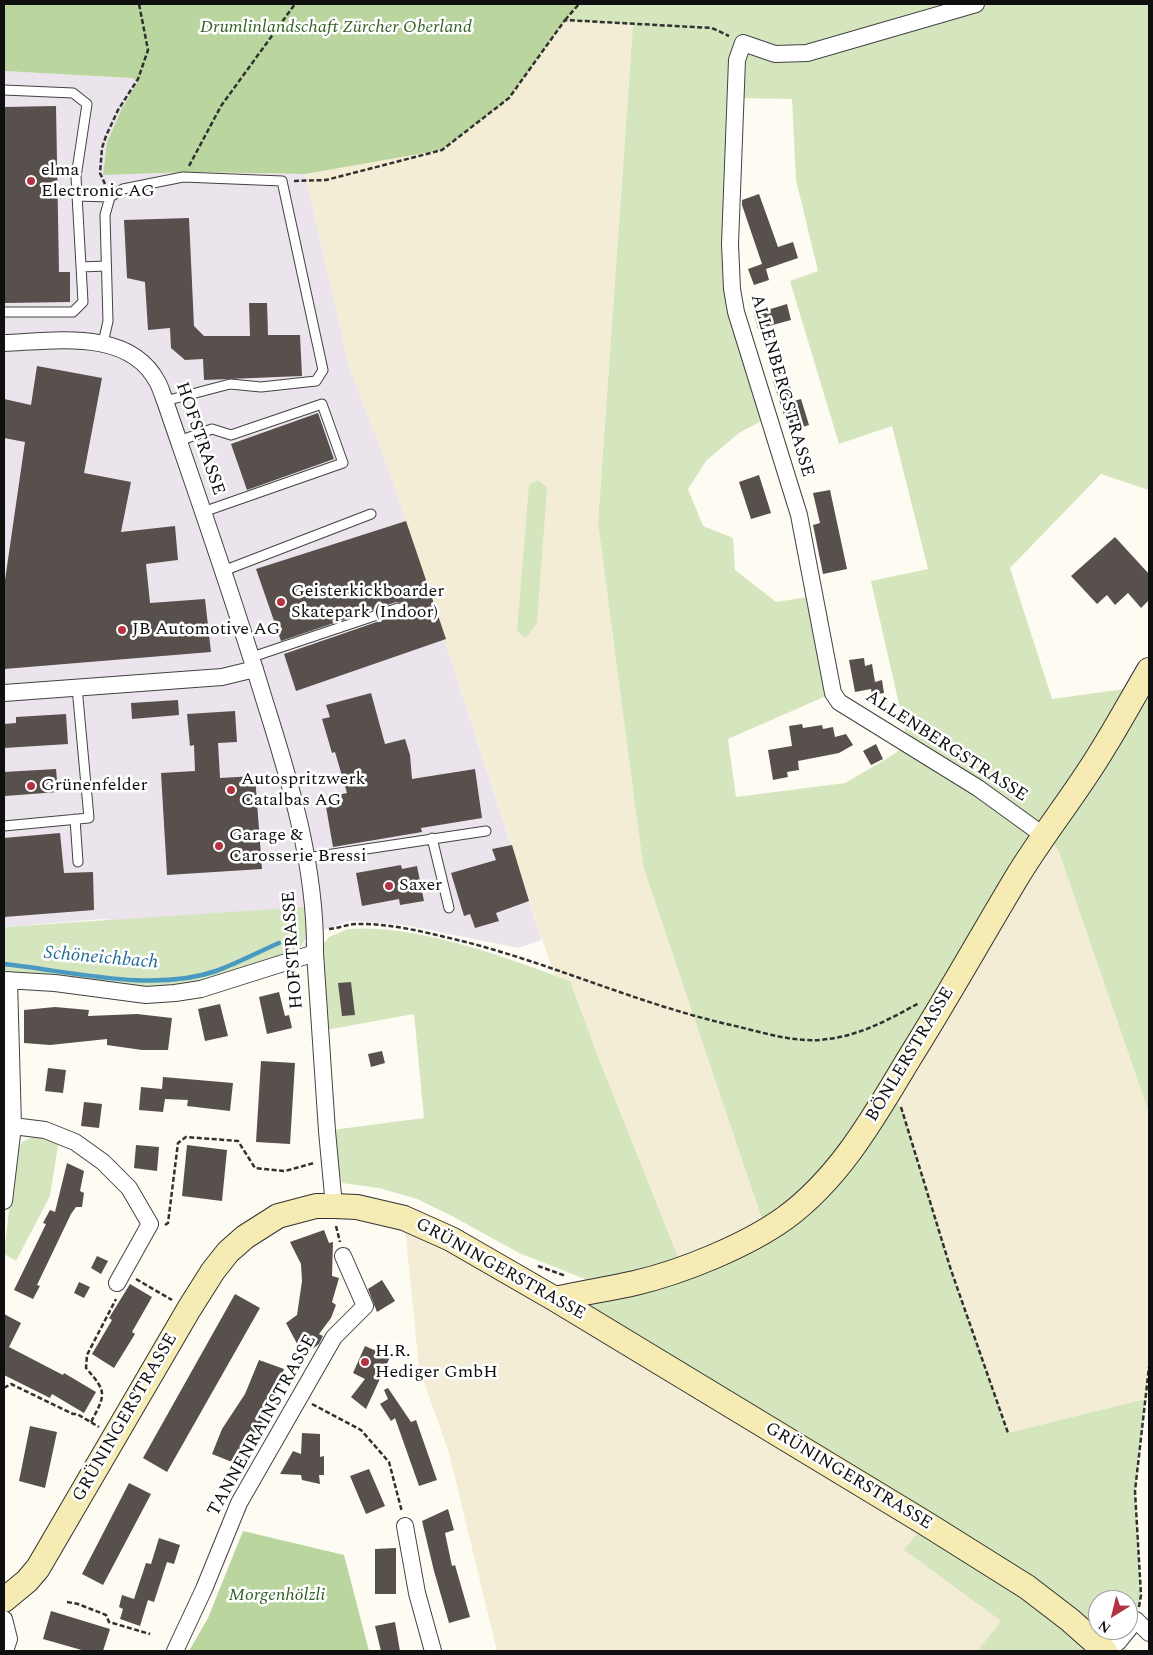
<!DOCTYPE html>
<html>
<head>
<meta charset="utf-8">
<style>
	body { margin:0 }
	#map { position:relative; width:1153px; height:1655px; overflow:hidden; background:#fefbf2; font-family:Spectral,serif }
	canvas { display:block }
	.frame { position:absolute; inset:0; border:5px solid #0f0f0f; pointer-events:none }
	.north { position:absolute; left:1088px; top:1590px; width:50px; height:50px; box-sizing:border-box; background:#fff; border:1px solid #9f9f9f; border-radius:50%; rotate:216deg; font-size:14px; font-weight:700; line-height:20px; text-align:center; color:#0f0f0f }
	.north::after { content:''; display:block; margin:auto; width:18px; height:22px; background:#b23442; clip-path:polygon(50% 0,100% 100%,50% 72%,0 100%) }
</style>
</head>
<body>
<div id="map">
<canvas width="1153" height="1655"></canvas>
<div class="frame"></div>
<div class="north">N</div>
</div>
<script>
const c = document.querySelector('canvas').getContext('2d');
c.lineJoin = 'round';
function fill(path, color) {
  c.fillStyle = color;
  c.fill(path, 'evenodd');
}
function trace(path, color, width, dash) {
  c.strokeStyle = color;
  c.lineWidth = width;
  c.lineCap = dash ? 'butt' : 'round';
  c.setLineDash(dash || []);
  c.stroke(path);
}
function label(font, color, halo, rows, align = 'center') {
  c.font = font + ' Spectral,serif';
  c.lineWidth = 5;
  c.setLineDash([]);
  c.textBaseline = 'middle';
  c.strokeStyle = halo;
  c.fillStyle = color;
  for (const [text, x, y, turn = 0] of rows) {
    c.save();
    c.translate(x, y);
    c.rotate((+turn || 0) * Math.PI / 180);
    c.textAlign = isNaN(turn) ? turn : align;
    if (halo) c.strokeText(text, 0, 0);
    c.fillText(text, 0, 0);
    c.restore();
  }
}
fill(new Path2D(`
	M4,71L131,78L138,81L122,108L107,142L103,175L192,172L305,174L350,369L388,467L406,521L542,940L518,948L405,925L355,921L346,922L321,931L320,953L303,945L306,940L103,919L4,927Z`), '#ebe4ec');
fill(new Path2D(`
	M565,20L633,23L598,523L643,866L764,1225L680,1262L599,1059L570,981L554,975L406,521L388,467L350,369L305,174L442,150L509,98Z
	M1043,835L1058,848L1149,1113V1398L1008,1433L951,1270L902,1109L889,1092Z
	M404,1218L925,1523L904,1550L1001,1621L977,1651H497L449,1453L419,1368Z`), '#f2edd4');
fill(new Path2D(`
	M579,4H1149V490L1101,474L1010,568L1052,699L1139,687L1149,670V1113L1058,849L1043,836L889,1092L902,1109L951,1270L1008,1433L1145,1399L1135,1491L1141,1595L1136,1620L1119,1641L1127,1651H977L1001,1621L904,1550L925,1523L555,1299L634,1283L764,1225L643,866L598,523L633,24L565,20ZM736,98L792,99L796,180L818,271L790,281L839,444L892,426L928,569L871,581L908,744L888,758L845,783L736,797L728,739L833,693L814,596L776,602L735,570L733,538L703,526L688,489L706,461L739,433L769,417L732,289ZM1098,1600H1128V1630H1098Z
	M538,480L547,488L537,623L526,638L517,631L529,485Z
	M304,907C306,924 311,941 295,952L215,980L164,990L4,974V927Z
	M348,929C419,924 504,957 570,981L599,1059L680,1262L595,1283L519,1253L452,1216L417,1199L379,1188L342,1183L336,1163L332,1130L424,1118L414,1014L326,1030L321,947L329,937Z
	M34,1136L59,1139L50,1196L16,1261L4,1254L16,1151L22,1142Z`), '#d5e6be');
fill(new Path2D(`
	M4,4H579L565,20L509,98L442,150L305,174L192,172L103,175L107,142L122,108L138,81L131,78L4,71Z
	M243,1531L344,1555L369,1651H189L208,1618Z`), '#bbd59f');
trace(new Path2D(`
	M4,964C70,971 152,993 216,971C238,963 258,952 279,943`), '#4999c0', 4.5);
fill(new Path2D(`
	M56,106L59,272H70V302L4,303V107Z
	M759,194L778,247L793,242L798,258L766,269L769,280L754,285L748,269L762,264L742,205V200Z
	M189,218L194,326L204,336H250L249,303H267L268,335H300L302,376L204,380L203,359L185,360L171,348L170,328L148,330L145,282L127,278L124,220Z
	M787,304L791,320L758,329L754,314Z
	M37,366L102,378L84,473L131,482L121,532L175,526L178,560L146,564L150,603L205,599L211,652L4,669V587L25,442L4,438V399L31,405Z
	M787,376L794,401L801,399L809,425L789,431L773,381Z
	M318,413L334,459L247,490L231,444Z
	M759,475L771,513L751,519L739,482Z
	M830,490L847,569L823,574L813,525L820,523L813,493Z
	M406,521L446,639L296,691L284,654L400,614L403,612L404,606L402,603L396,602L281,641L256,569Z
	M1115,537L1149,574V600L1141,608L1128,593L1115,605L1107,595L1097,604L1071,576Z
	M864,658L865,666L872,664L875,682L882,680L884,693L872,695L871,689L855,692L849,660Z
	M371,693L385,744L405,739L410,755L412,779L475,769L482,818L421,828L422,832L333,847L325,801L338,799V795L347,793L335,752L332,753L322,719L330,717L326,705Z
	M178,700L179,715L132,719L131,703Z
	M235,711L237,742L218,743L220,778L255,776L262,869L167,875L161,773L195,771L194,745L190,746L187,714Z
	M66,714L68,744L4,748V724L16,723V717Z
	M802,724L803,728L822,725L823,729L833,727L835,737L846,734L853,745L839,753L798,761L799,770L787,772L788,777L773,780L768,750L792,746L789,726Z
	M876,744L883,759L871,765L863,751Z
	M56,769L58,792L5,796L4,772Z
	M60,833L64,873L93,872L94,910L4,917V838Z
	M512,845L529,901L496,913L499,921L475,928L470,914L464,916L451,873L496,860L492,849Z
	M401,865L402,869L417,866L424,901L400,905L399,899L362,906L356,873Z
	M351,982L355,1015L342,1016L338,983Z
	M279,992L285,1016L289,1015L292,1028L267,1034L259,997Z
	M220,1004L228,1036L205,1041L198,1009Z
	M55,1007L89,1010L88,1016L137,1014L172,1018L168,1050H142L107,1045V1039L50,1045L24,1043V1010Z
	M382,1051L385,1063L371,1067L368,1054Z
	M261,1061L295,1063L290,1144L256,1142Z
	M48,1068L66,1070L63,1093L45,1091Z
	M163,1077L233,1083L230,1111L187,1106L188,1100L165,1099L163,1112L139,1110L141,1087L162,1089Z
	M84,1102L102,1104L99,1128L81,1126Z
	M136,1145L159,1147L157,1171L134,1168Z
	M187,1145L227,1150L222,1201L182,1196Z
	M67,1163L84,1171L80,1191L84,1193L82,1207H76L71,1214L37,1285L40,1286L33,1299L14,1290L46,1224L43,1223L50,1210L55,1212Z
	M324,1230L329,1243L333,1242L332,1276L339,1278L332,1302L336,1305L331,1318L319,1334L323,1336L319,1344L307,1353H302L286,1323L297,1315L302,1281L301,1264L290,1242Z
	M97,1256L108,1261L101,1274L91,1268Z
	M382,1280L395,1301L377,1312L368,1289Z
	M79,1282L90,1287L84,1298L74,1293Z
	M130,1284L152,1297L132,1332L135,1334L114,1368L92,1354L112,1320L109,1318Z
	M235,1294L260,1308L167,1472L143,1458Z
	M4,1314L21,1323L9,1347L63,1375L64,1373L96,1392L84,1413L52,1394L50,1398L4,1375Z
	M365,1346L390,1357L366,1409L351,1397L365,1379L353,1373Z
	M259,1360L284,1369L269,1409L271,1410L255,1433L250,1430L237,1464L212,1454L222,1429L245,1394Z
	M388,1388L411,1422L416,1420L437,1480L419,1486L395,1418L391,1421L380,1404L388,1399L384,1390Z
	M30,1426L57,1432L45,1488L19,1481Z
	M302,1433L320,1434V1457L324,1456V1475H319L320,1484L302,1480L301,1475L280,1474L293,1451L301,1454Z
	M369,1469L385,1506L366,1514L350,1476Z
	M129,1483L151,1494L103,1585L82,1574Z
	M448,1509L454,1530L445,1533L452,1566L455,1565L470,1617L449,1623L434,1571L422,1521Z
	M159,1538L180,1545L174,1564L167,1562L154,1602L148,1600L140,1626L120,1619L123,1609L119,1607L122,1595L134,1599L146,1563L151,1564Z
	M396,1548V1594H375V1549Z
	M51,1611L110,1629L103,1651H85L43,1639Z
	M395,1622L400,1651H381L375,1626Z`), '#57504c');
const lane = new Path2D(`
	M4,90L73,93L87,104L76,177L83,302L73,312H4
	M77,196L110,197
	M81,267L106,266
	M103,343L108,321L105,215L110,197L123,189L183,177L282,181L323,370L316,381L261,387L230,384L165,401
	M179,441L212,429L231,435L322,404L343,463L203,512
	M223,571L371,514
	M252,657L398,608
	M75,819L78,862
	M4,826L89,818L77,687
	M432,838L449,908
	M306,858L486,831`);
const street = new Path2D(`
	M976,4L807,53L775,54L743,43L737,60L730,244L732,289L736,312L799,515L833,693L839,702L978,788L1043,835
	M4,343C55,341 130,328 158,383C161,389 163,396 165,401C199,500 234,599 264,699C290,781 316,866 315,953L327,1131L334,1206
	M4,693L222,677L255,669
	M4,980L55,983L146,995L175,993L201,989L315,953
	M13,1126L45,1130L75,1142L103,1162L129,1188L150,1224L117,1283
	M4,1201L13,1126L9,980
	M405,1526L417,1593L433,1651
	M4,1619L9,1639L5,1651
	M175,1651L204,1589L239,1503L334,1337L365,1306L343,1256
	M1108,1651L1119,1641L1136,1620L1149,1633`);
const secondary = new Path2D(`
	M555,1299C581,1293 609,1289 635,1283C682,1272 746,1246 785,1218C841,1177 875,1115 910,1057C947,998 981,937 1017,877C1043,834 1075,795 1101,752C1118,725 1133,697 1149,670
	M4,1600L27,1581L38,1568L189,1309L213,1271L228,1252L245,1237L278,1216L316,1206H334L357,1207L404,1218L451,1239L555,1299L925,1523L1027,1587L1070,1620L1105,1651`);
trace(lane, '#424242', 11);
trace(street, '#424242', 18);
trace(secondary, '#313131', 26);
trace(new Path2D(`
	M565,20L579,4
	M189,166L221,106L295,4
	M294,181L326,180L442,150L509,98L565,20L712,28L729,36
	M105,184L100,173L102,148L106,136L118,110L138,79L148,50L139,4
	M329,929C338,928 346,925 355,924C385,923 416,930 445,937C543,959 633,1003 731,1025C762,1032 796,1044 828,1039C861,1035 890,1019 919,1003
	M901,1107L951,1270L1008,1433
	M165,1225L168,1223L178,1143L186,1137L238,1141L255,1168L285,1171L314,1163
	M336,1226L340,1242
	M538,1266L566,1276
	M136,1279L172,1300
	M4,1388L11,1384L73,1414H77L99,1427
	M312,1404L361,1430L389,1462L402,1512
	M91,1422C106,1394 107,1392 86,1368L87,1355L116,1299
	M67,1602L78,1604L106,1615L109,1622L150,1634
	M1139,1607L1141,1595L1135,1491L1149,1367`), '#313131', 2.5, [5, 2.5]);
trace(lane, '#fff', 9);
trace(street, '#fff', 16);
trace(secondary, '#f7ebb4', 24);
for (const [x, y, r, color] of [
	[31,181,5,"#b23442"],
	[281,602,5,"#b23442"],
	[122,630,5,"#b23442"],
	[31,786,5,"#b23442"],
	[231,790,5,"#b23442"],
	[219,846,5,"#b23442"],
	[389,886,5,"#b23442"],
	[365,1362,5,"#b23442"]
]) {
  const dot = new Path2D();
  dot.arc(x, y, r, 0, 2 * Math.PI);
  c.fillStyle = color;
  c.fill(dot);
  trace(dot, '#fff', 2);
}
label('italic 18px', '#356125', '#fff', [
	["Drumlinlandschaft Zürcher Oberland",336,28],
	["Morgenhölzli",277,1596]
]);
label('18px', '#0f0f0f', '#fff', [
	["elma",41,171],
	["Electronic AG",41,192],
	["Geisterkickboarder",291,592],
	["Skatepark (Indoor)",291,613],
	["JB Automotive AG",132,630],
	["Autospritzwerk",241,780],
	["Catalbas AG",241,801],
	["Grünenfelder",41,786],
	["Garage &",229,836],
	["Carosserie Bressi",229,857],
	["Saxer",399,886],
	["H.R.",375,1352],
	["Hediger GmbH",375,1373]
], 'left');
label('18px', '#0f0f0f', '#fff', [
	["ALLENBERGSTRASSE",781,386,74],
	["HOFSTRASSE",199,439,71],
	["ALLENBERGSTRASSE",946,747,33],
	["HOFSTRASSE",294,950,-94],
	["BÖNLERSTRASSE",911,1055,-59],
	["GRÜNINGERSTRASSE",500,1270,29],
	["GRÜNINGERSTRASSE",126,1418,-60],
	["TANNENRAINSTRASSE",263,1426,-61],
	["GRÜNINGERSTRASSE",848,1477,31]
]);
label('italic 19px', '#246b95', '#fff', [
	["Schöneichbach",101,959,5]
]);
</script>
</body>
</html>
